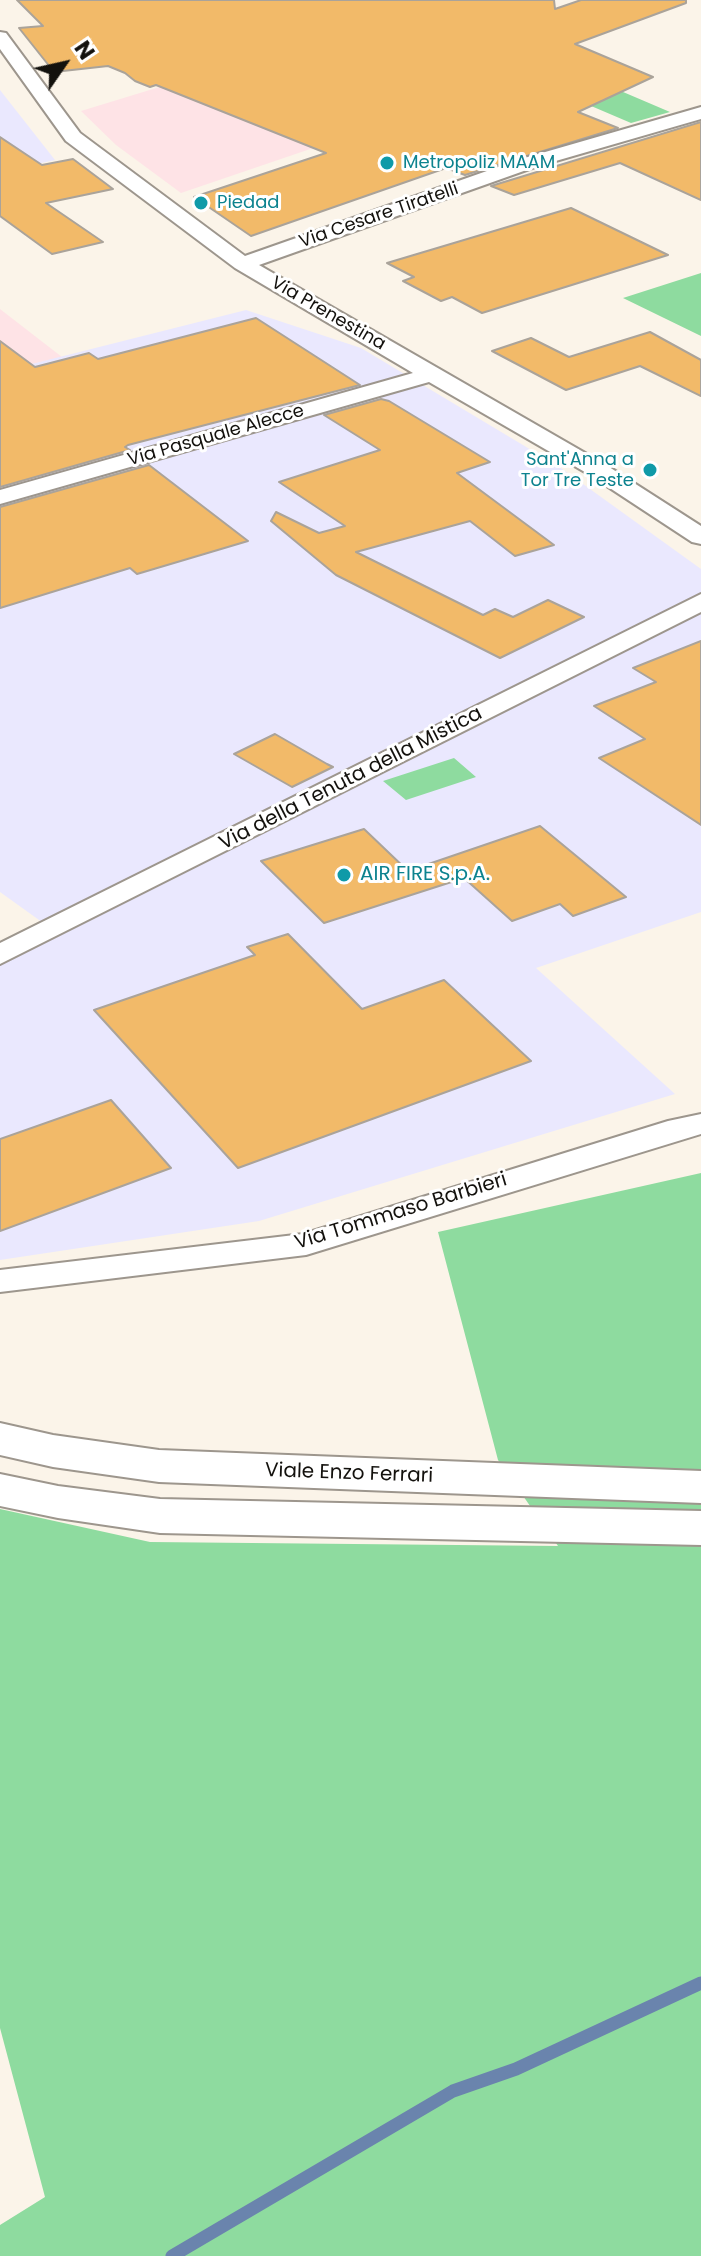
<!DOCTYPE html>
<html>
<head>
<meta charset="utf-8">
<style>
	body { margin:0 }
	#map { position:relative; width:701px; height:2256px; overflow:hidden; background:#fbf4e9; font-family:Poppins,sans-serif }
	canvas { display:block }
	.north { position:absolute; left:24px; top:24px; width:80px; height:80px; -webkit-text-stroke:6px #fff; paint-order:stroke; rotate:56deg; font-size:22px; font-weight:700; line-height:32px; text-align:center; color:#13110d }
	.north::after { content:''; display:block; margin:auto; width:28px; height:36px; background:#13110d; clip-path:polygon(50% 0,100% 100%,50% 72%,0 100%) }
</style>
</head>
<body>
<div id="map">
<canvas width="701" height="2256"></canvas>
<div class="north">N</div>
</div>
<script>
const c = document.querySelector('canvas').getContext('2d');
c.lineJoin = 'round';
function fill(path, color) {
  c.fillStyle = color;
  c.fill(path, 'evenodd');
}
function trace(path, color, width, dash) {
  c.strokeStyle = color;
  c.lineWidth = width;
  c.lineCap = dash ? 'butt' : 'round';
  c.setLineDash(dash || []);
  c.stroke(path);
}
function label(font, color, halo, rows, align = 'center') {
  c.font = font + ' Poppins,sans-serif';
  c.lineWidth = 6;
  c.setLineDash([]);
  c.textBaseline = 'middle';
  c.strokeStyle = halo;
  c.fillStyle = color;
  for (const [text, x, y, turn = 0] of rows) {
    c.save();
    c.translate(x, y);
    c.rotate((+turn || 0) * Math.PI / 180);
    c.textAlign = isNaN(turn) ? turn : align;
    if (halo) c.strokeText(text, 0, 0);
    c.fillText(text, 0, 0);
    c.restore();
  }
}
fill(new Path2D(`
	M261,56L419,112L181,193L116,145L81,111Z
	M0,309L62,357L0,372Z`), '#fee3e6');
fill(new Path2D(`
	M0,90L55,160L0,172Z
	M246,310L361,348L558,466L701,569V912L536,968L675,1094L259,1221L0,1260V960L53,930L0,892V372Z`), '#eae8fe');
fill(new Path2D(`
	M602,83L670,112L631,123L563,94Z
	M701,273V336L623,298Z
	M454,758L476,777L406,800L383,781Z
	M701,1173V2256H0V2225L45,2197L0,2028V1509L150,1542L558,1546L498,1460L438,1232Z`), '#8edb9f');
trace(new Path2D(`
	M172,2256L453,2091L516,2069L701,1983`), '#6a84ad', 13);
const building = new Path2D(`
	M17,0H554L555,9L581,0H686V3L575,44L653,77L578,112L618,128L465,175L446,168L251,236L194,197L326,153L156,85L150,87L135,81L125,73L108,66L54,72L19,28L43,26Z
	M701,122V200L620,163L514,195L491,186Z
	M0,137L42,165L73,159L113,189L46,203L103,242L52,254L0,216Z
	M571,208L668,255L482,313L452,297L441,301L403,281L414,277L387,263Z
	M256,318L360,385L128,445L125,447L130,450L0,487V341L35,367L89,353L98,359Z
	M650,332L701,360V396L640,366L566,390L492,351L531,338L569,357Z
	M381,399L389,401L490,462L457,473L554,545L515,556L470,521L356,552L483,615L495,609L513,617L548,600L584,617L500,658L336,575L271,521L276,512L319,533L345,526L279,482L380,450L324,415Z
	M149,465L248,541L137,574L130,568L0,608V507Z
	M701,641V825L599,758L645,739L594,706L656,682L633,668Z
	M275,734L327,764L333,767L292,787L234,754Z
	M540,826L626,897L573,916L560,904L512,921L464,878L324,923L261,861L364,829L408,871Z
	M288,934L362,1009L444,980L531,1061L238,1168L94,1010L255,955L247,947Z
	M111,1100L171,1168L0,1231V1139Z`);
fill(building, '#f2ba69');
trace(building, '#aaa39a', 2);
const minor = new Path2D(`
	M0,32L6,33L80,133L245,256L521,159L701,107V119L535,167L259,265L606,465L701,526V544L692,542L590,475L429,382L0,504V490L413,373L235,268L66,141L0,49Z
	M701,594V612L0,964V943Z
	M701,1114V1134L306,1255L0,1292V1270L303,1234L668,1121Z`);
const major = new Path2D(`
	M0,1423L53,1435L159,1450L701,1471V1503L159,1482L53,1467L0,1455Z
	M0,1474L58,1486L160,1499L701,1511V1545L160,1533L58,1518L0,1506Z`);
trace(minor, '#9d968d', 4);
trace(major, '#9d968d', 4);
fill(minor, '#fff');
fill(major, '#fff');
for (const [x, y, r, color] of [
	[387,163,8,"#0f9aa8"],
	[201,203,8,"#0f9aa8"],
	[650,470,8,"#0f9aa8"],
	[344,875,8,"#0f9aa8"]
]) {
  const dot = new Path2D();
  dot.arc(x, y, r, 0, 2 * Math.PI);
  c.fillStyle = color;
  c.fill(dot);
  trace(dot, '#fff', 3);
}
label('18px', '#0d838f', '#fff', [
	["Metropoliz MAAM",403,163],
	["Piedad",217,203],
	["Sant'Anna a",634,460,"right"],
	["Tor Tre Teste",634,481,"right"]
], 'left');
label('18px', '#13110d', '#fff', [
	["Via Cesare Tiratelli",379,216,-19],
	["Via Prenestina",328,314,30],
	["Via Pasquale Alecce",216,436,-16]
]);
label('20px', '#13110d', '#fff', [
	["Via della Tenuta della Mistica",351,779,-27],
	["Via Tommaso Barbieri",401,1212,-17],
	["Viale Enzo Ferrari",349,1474,2]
]);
label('20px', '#0d838f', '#fff', [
	["AIR FIRE S.p.A.",360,875]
], 'left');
</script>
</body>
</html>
